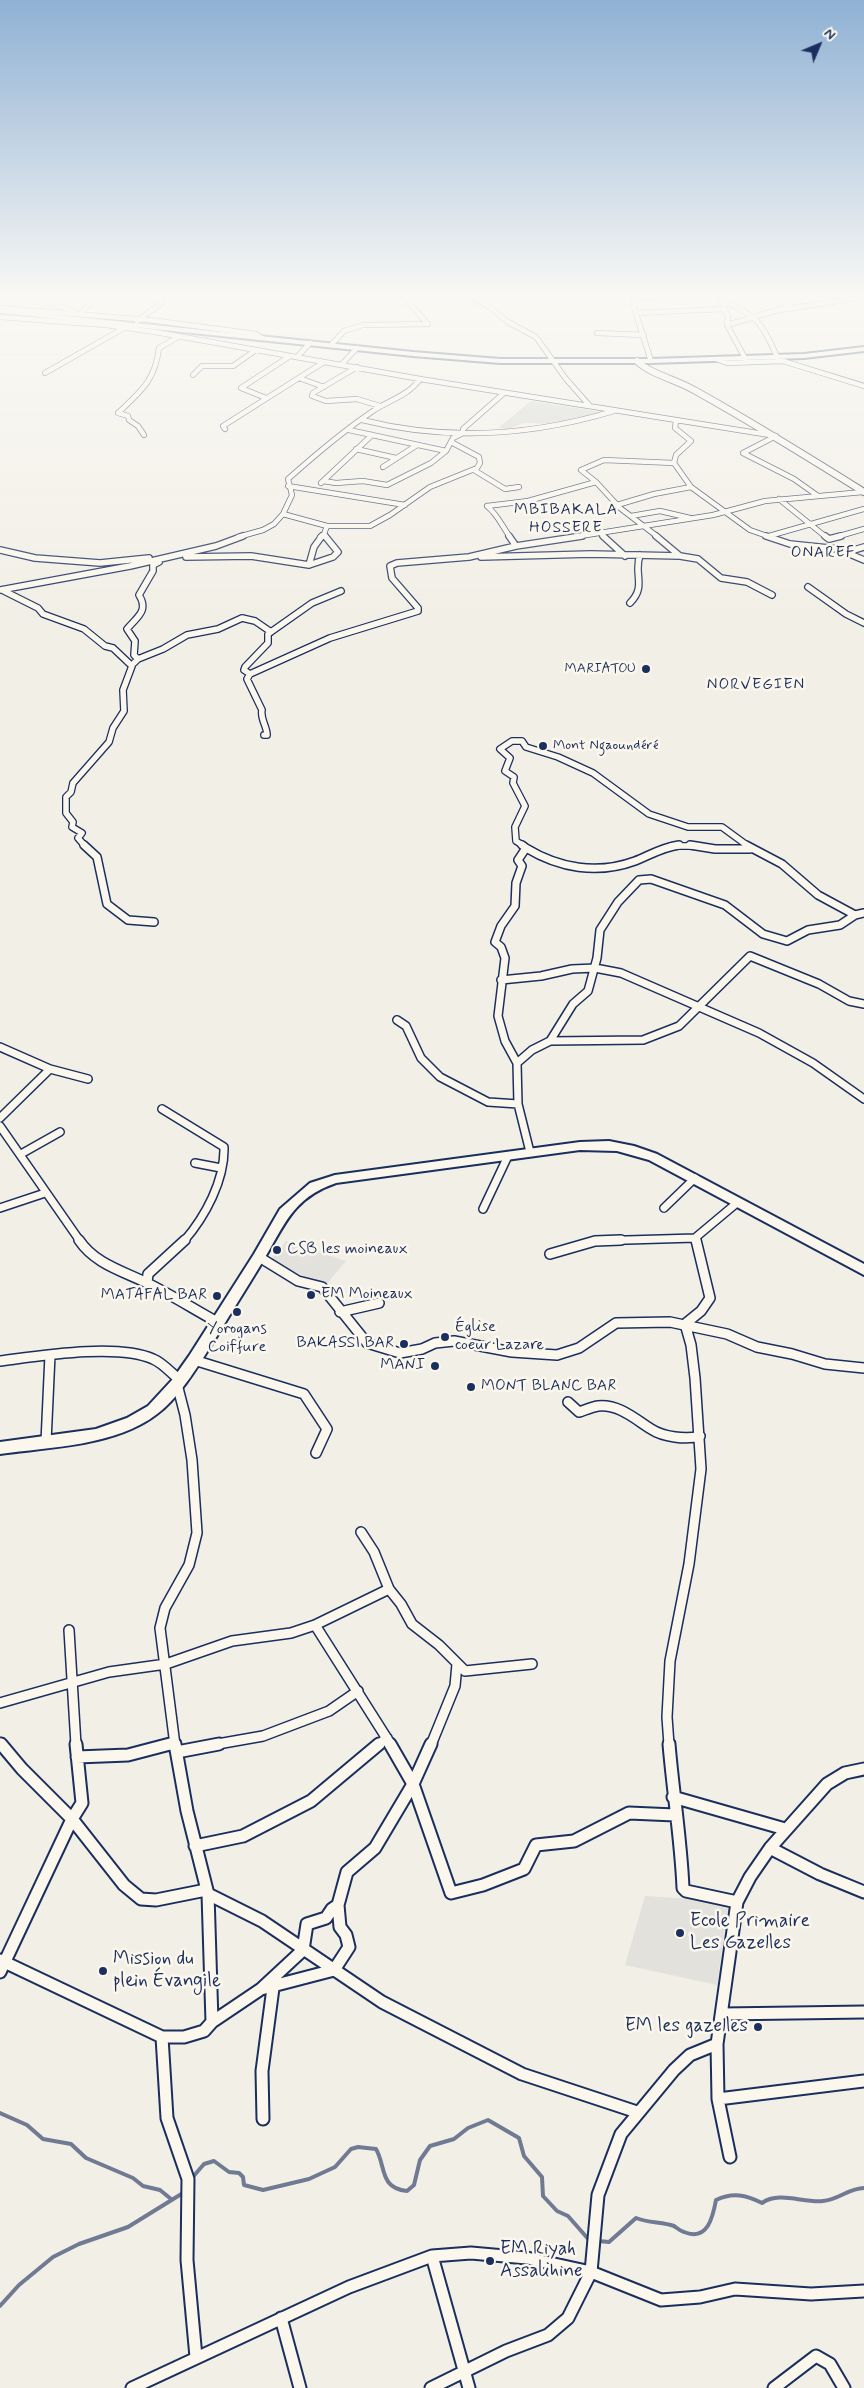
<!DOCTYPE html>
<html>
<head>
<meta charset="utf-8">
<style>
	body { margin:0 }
	#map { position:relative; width:864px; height:2388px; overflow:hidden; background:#f2efe6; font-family:Mynerve,sans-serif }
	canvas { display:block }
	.north { position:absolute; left:794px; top:20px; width:50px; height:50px; -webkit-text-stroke:4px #fbf7ec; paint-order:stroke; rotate:45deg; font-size:14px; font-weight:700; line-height:20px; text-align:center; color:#1b2f5e }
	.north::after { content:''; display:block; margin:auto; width:18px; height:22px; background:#1b2f5e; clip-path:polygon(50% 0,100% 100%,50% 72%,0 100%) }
</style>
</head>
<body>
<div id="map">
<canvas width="864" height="2388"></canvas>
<div class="north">N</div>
</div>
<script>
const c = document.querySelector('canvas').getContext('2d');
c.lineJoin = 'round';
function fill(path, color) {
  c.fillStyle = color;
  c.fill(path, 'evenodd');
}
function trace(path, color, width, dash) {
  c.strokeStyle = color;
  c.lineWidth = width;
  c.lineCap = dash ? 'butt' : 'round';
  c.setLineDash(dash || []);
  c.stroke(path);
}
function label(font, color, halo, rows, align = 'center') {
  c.font = font + ' Mynerve,sans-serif';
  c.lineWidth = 5;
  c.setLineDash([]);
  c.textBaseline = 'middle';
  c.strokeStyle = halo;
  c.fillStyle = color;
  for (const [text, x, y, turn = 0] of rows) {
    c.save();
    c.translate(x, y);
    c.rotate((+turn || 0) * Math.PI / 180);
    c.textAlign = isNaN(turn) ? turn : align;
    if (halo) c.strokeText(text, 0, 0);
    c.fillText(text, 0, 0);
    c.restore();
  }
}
fill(new Path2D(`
	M286,1241L312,1250L346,1261L325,1286L270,1260Z
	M645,1896L729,1901L717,1985L625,1965Z`), '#e2e1dc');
fill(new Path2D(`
	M531,401L602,412L586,420L553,424L524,423L506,430L499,427Z`), '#d2d3d2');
trace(new Path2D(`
	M0,2113L27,2125L43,2139L71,2144L86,2158L133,2178L143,2186L160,2190L171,2199
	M192,2178L204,2164L214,2161L229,2172L239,2173L243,2177L244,2185L263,2190L309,2179L335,2167L351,2149L358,2147L376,2149C386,2166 379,2188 407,2191L414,2185L420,2160L430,2146L454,2139L468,2128L488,2120L519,2138L524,2156L542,2177L543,2196L557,2211L568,2216L590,2241
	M598,2241L609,2242L636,2218C648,2223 662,2222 674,2226C677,2228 680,2231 684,2232C708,2242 713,2216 716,2200C733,2192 746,2195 762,2203C779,2191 803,2203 823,2201C838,2200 849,2188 864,2188
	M0,2306L19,2285L53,2257L79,2244L128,2227L183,2193`), '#707b93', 4);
const streetFar4 = new Path2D(`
	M23,294L73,311
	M466,294L488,306L508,322L536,337L566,379L590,406
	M635,294L633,304L651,361
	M718,294L728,316L727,325L745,358
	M784,294L789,305
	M823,294L827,301L823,304
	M263,295L270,294
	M633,298L673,297
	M721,301C756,313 763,324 777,357
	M0,308L150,320L256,334L262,338
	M774,311L864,297
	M82,312L100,294
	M636,313L724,309
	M0,317L106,325L155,332L420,379L776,436
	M137,321L162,303
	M727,325L781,309L806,294
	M597,333L644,335
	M331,345L344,331L363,325L428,324L401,294
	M297,357L310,343
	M716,359L727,363L783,361L864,386
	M341,365L357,348
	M357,367L313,393L312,396L326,401L357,399L380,406
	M45,373L124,328
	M193,375L202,366H233L256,350
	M299,378L324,387
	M266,398L241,388L290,356
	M362,420C446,441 531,436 614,411
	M676,421L675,428L691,441L676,455L674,463L691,487L750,530L770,537
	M225,429L223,426L324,362
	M349,430L446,451L453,438L463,433V429L504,393
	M144,435L138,426L129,420L128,416L118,413C141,391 155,381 159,348L178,337
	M774,437L743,453L794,479L818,496
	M356,449L396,458
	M383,467L417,445
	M474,470L505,489L519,487
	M323,481L336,483L363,481L387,485L431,463L446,451
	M321,483L372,435
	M288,486L405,505
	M779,499L826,537
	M617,505L654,494L691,487
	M487,506L528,501L596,482
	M487,506C498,515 502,526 510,537
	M283,514L327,526H370L390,515L430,487L477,468L480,463L479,457L451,442
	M631,516L660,511L690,518
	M601,532L604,537
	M769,536L864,509
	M238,537L263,530L274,524L283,514L292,495L288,479C315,455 343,431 373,411C389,400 408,396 420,379
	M320,537L324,534
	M326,537L324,534L327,526
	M574,537L713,515L765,501L863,492
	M658,537L620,508L596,482L581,470L604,460L674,463
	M836,537L864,529`);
const streetFar3 = new Path2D(`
	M509,536L516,546
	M603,536L625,556
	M766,536L790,544L838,549L864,560
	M825,536L829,539L841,536
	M0,550L35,558L100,563L149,558
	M847,552L864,547
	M680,556L698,559L721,578L747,582L772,595
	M186,557L251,556L309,565L333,557L338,552L325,536
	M481,557L591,554L680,556L656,536
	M309,565L314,547L322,536
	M808,587L846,614L864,623
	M0,590L130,566L216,546L243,536
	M4,591L38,608L43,614L84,629L105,646L113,648L132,666L123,690L124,711L113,728L109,742L73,783L71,792L66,797V813L73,822L72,827L82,833L78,838L85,846
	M630,603C647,586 633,574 640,555
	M138,659L163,649L187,635L218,629L242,618L255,621L271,632
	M134,663L138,659L134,655L135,641L127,629C137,617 149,611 139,595L153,571V565L159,562
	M250,674L330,638L418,611V608L392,578L390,566L397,563L469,557L516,546L582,536
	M264,735H267C267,726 260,719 262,710L247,679L250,674L244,670L245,667L268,643V634L312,603L341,591
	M524,846L516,841L515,827L525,806L513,783L514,777L505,771L510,758L500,749L512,741H522L526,747L558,757L593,773L649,814L688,827H722L748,846
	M671,846H698`);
const streetFar2 = new Path2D(`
	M84,845L97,857L107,904L128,920L154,922
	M522,845L526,848L518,860L522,866L516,883L515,906L501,926L495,942L501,947L505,958L498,1016L505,1041L517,1063L518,1104L530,1152
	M690,845L715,849H750
	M746,845L782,864L818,895L855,915L864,913
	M526,848C559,868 597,875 635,861C650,855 663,847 679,845
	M501,980L541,976L572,969L595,968L621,973L759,1033L813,1063L864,1099
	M397,1020L406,1026L421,1058L440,1077L488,1102L518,1104
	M550,1041L643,1040L679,1026L750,956L819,984L849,1001L864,1004
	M0,1047L50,1069L88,1079
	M517,1063L532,1050L550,1041L573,1004L588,991L597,958L600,930L618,902L639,880L651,879L725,905L763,934L787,941L808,930L840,925L855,915
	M162,1109L224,1147C225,1180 205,1217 184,1241
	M0,1118L50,1069
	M0,1126L80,1241
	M21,1154L60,1132
	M195,1163L221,1168
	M0,1208L45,1193
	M664,1208L695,1178
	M483,1209L508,1156
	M593,1241L695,1238
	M696,1241L695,1238L738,1202`);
const streetFar1 = new Path2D(`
	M79,1240C95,1264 123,1271 147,1283C172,1295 195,1310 219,1323
	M550,1254L595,1241L621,1240
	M259,1257L298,1281L322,1287L367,1343L400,1353L422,1349L435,1343L454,1341L512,1352L557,1355L579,1348L616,1323L670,1322L727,1334L757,1347L792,1354L825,1364L864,1368
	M147,1283L148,1274L185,1240
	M340,1312L379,1303
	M194,1360L304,1394L327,1429L316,1453
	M0,1361C39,1356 117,1343 153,1359C163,1363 171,1373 180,1380
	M568,1402L579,1412C585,1410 592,1407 598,1406C619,1404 635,1419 651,1429C663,1437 686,1440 700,1436
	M46,1442L50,1355
	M361,1532L374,1552L389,1589L401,1604L412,1624L439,1645L465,1671L532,1664
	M315,1625L391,1745
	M69,1630L76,1745
	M0,1703L109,1672L166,1664L232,1641L291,1633L315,1625L389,1589
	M0,1743L2,1745
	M165,1745L175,1743
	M175,1745L160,1628L165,1608L189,1565L197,1533L192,1460L185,1415L177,1384
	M212,1745L263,1736L329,1711L358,1691
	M378,1745L387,1738
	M431,1745L455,1686L457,1664
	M669,1745L667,1717L670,1661L689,1564L701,1469L695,1378L691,1345L685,1324L701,1311L710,1298L696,1240`);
const street = new Path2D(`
	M1,1744L22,1769L72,1819L124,1885L141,1899L156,1900L206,1890
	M175,1744L187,1811L208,1894L212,2022
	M390,1744L413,1784L451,1893L483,1885L524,1869L536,1845L574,1841L629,1813L675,1815
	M669,1744C673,1792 681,1840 683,1888L686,1891L737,1902
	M177,1752L219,1744
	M77,1757L128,1755L170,1744
	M673,1797L785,1829
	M195,1846L243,1836L311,1801L379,1744
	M770,1848L820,1874L864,1892
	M208,1894L262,1921L382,2002L522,2074L637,2112
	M0,1960L162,2037H184L204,2031L212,2022L261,1989L334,1970L349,1947L346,1935L340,1927L338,1905L347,1872L375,1848L413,1784L431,1744
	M0,1972L72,1819L82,1803L76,1744
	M261,1989L303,1950L307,1924L326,1918L332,1909L338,1905
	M722,2014L864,2012
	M162,2037L167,2118L188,2179L187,2260L196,2357
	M718,2099L864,2081
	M263,2119L262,2071L273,1988
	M730,2157L718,2099L717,2044L737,1902L750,1877L770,1848L827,1784L845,1773L864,1769
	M432,2256L469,2388
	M281,2318L300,2388
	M132,2388L349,2287L432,2256L471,2253L527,2258L591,2272L661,2300L700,2297L735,2289L811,2294L864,2291
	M431,2388L506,2351L548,2335L568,2318L591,2272L598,2195L621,2134L674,2070L690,2055L717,2044
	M774,2388L816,2356L830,2364L844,2388`);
const secondary = new Path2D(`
	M637,361C650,374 677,380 694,390C752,422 808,457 864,492`);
const primary = new Path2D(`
	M609,1141L634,1146L657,1154L864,1264V1275L649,1160L617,1151L580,1150L336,1183C292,1198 284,1226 263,1261C248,1286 232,1311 217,1336C201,1361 181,1396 157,1414C116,1446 50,1447 0,1454V1442L96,1429L127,1418L148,1406L172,1380L189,1356L254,1254L280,1209L310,1183L335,1175L580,1142Z`);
const highway = new Path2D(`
	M0,309L413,352L500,359H651L804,354L864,347V351L804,358L651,363H500L413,356L0,313Z`);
trace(streetFar4, '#1b2f5e', 6);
trace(streetFar3, '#1b2f5e', 8);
trace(streetFar2, '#1b2f5e', 10);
trace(streetFar1, '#1b2f5e', 12);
trace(street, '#1b2f5e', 15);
trace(secondary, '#1b2f5e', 8);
trace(primary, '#1b2f5e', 4);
trace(highway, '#1b2f5e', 4);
trace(streetFar4, '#fbf7ec', 4.5);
trace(streetFar3, '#fbf7ec', 5.5);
trace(streetFar2, '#fbf7ec', 7);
trace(streetFar1, '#fbf7ec', 9);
trace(street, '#fbf7ec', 11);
trace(secondary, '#fbf7ec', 6);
fill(primary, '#fbf7ec');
fill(highway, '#fbf7ec');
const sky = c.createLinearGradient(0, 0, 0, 628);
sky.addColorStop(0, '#8fb1d4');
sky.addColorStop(0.47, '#f9f8f4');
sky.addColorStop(1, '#f9f8f400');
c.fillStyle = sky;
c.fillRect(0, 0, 864, 628);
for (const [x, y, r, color] of [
	[646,669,5,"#1b2f5e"],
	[543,746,5,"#1b2f5e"],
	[277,1250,5,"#1b2f5e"],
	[311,1295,5,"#1b2f5e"],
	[217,1296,5,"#1b2f5e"],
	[237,1312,5,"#1b2f5e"],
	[445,1337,5,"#1b2f5e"],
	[404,1344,5,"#1b2f5e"],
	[435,1366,5,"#1b2f5e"],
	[471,1387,5,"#1b2f5e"],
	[680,1933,5,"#1b2f5e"],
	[103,1971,5,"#1b2f5e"],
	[758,2027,5,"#1b2f5e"],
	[490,2261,5,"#1b2f5e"]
]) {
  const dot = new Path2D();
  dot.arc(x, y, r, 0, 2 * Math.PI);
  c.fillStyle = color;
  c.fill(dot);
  trace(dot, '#fbf7ec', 2);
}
label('14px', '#1b2f5e', '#fbf7ec', [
	["MARIATOU",636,669],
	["Mont Ngaoundéré",553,746,"left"]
], 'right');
c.letterSpacing = '1px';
label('16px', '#1b2f5e', '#fbf7ec', [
	["MBIBAKALA",566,511],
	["HOSSERE",566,529],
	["ONAREF",823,554],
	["NORVEGIEN",756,686]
]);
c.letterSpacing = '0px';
label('16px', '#1b2f5e', '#fbf7ec', [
	["CSB les moineaux",287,1250],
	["EM Moineaux",321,1295],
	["MATAFAL BAR",207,1296,"right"],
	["Église",455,1328],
	["coeur Lazare",455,1346],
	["Yorogans",237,1330,"center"],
	["Coiffure",237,1348,"center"],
	["BAKASSI BAR",394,1344,"right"],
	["MANI",425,1366,"right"],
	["MONT BLANC BAR",481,1387]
], 'left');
label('19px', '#1b2f5e', '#fbf7ec', [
	["Ecole Primaire",690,1922],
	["Les Gazelles",690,1944],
	["Mission du",113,1960],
	["plein Évangile",113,1982],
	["EM les gazelles",748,2027,"right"],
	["EM Riyah",500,2250],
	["Assalihine",500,2272]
], 'left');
</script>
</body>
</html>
